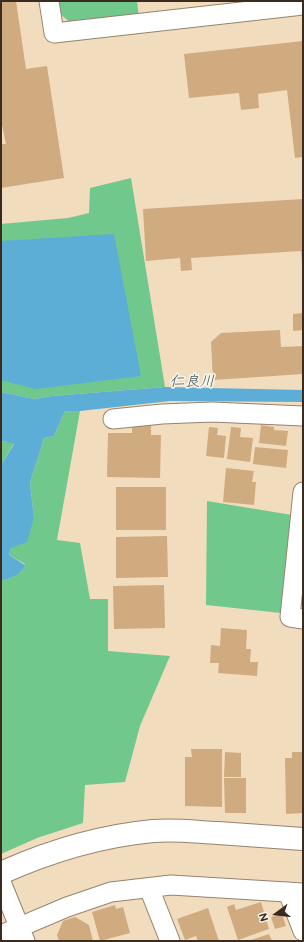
<!DOCTYPE html>
<html>
<head>
<meta charset="utf-8">
<style>
	body { margin:0 }
	#map { position:relative; width:304px; height:942px; overflow:hidden; background:#f2dcbe; font-family:"Balsamiq Sans",sans-serif }
	canvas { display:block }
	.frame { position:absolute; inset:0; border:2px solid #3b2a1e; pointer-events:none }
	.north { position:absolute; left:256px; top:894px; width:40px; height:40px; -webkit-text-stroke:3px #f7f3e8; paint-order:stroke; rotate:255deg; font-size:11px; font-weight:700; line-height:16px; text-align:center; color:#3b2a1e }
	.north::after { content:''; display:block; margin:auto; width:14px; height:18px; background:#3b2a1e; clip-path:polygon(50% 0,100% 100%,50% 72%,0 100%) }
</style>
</head>
<body>
<div id="map">
<canvas width="304" height="942"></canvas>
<div class="frame"></div>
<div class="north">N</div>
</div>
<script>
const c = document.querySelector('canvas').getContext('2d');
c.lineJoin = 'round';
function fill(path, color) {
  c.fillStyle = color;
  c.fill(path, 'evenodd');
}
function trace(path, color, width, dash) {
  c.strokeStyle = color;
  c.lineWidth = width;
  c.lineCap = dash ? 'butt' : 'round';
  c.setLineDash(dash || []);
  c.stroke(path);
}
function label(font, color, halo, rows, align = 'center') {
  c.font = font + ' "Balsamiq Sans","Klee One",sans-serif';
  c.lineWidth = 3.5;
  c.setLineDash([]);
  c.textBaseline = 'middle';
  c.strokeStyle = halo;
  c.fillStyle = color;
  for (const [text, x, y, turn = 0] of rows) {
    c.save();
    c.translate(x, y);
    c.rotate((+turn || 0) * Math.PI / 180);
    c.textAlign = isNaN(turn) ? turn : align;
    if (halo) c.strokeText(text, 0, 0);
    c.fillText(text, 0, 0);
    c.restore();
  }
}
fill(new Path2D(`
	M57,1H137L139,17L72,24L59,13Z
	M131,178L165,387L52,396L34,399L1,392V224L68,218L89,213L90,188Z
	M65,411H80L57,540L80,543L90,599H108V651L170,656L140,726L125,782L85,785L83,823L37,838L1,854V581C12,578 20,575 25,564L9,555L11,548L34,518L30,483L44,438L54,436Z
	M4,441L14,443L1,465V442Z
	M207,501L292,515L281,613L206,605Z`), '#70c88d');
fill(new Path2D(`
	M114,234L141,376L36,389L1,380V241Z
	M165,387L303,390V402L170,401L80,411H65L54,436L44,438L30,483L34,518L27,542L11,548L9,555L25,565C20,575 12,578 1,581V465L14,444L4,441L1,442V392L34,399L52,396Z`), '#5caed7');
fill(new Path2D(`
	M1,1H16L26,69L47,66L64,178L1,188V144H6L1,120Z
	M303,41V157L295,158L287,90L258,94L259,108L241,110L239,93L189,98L184,54Z
	M303,199V264H302L301,251L191,258L192,270L181,271L180,258L146,261L143,209Z
	M303,313V330L293,331V314Z
	M280,330L281,347L303,346V374L213,380L211,342L221,333Z
	M132,425H151V435H161L160,478L107,477L108,433H132Z
	M261,425L274,427V430L288,431L286,446L259,443Z
	M209,427L218,428L217,435L226,436L224,458L206,456Z
	M231,427L241,428L240,437L253,438L250,462L227,459Z
	M255,447L288,450L286,468L253,464Z
	M226,468L254,471L252,482H256L254,505L223,502Z
	M116,487H166V530H116Z
	M167,536L168,577L116,578V537Z
	M164,585L165,628L114,629L113,586Z
	M221,628L247,630L246,649H251L250,662H258L257,676L218,673L219,663H210L211,645L220,646Z
	M191,749H222V807L185,806V757H192Z
	M225,752L241,753V777H224Z
	M292,752H303V813L286,814L285,758H292Z
	M224,778H246V813H225Z
	M261,902L269,929L238,940L227,907L234,904L236,910Z
	M115,905L116,909L123,907L130,933L100,941L92,912Z
	M208,908L219,941H198L196,936L185,940L177,919Z
	M282,914L286,926L275,929L271,917Z
	M75,917L89,925L93,941H59L57,935L63,921Z
	M269,934L272,941H248Z`), '#d0ab80');
const street = new Path2D(`
	M49,1L54,33L303,5
	M113,419L162,414L212,412L303,416
	M303,492L290,617L303,619
	M1,882L25,941
	M149,888L170,941
	M288,892L303,931
	M1,935L67,907L111,892L171,885L303,893`);
const secondary = new Path2D(`
	M1,873C50,851 100,836 153,831C175,829 197,832 218,833C246,835 275,837 303,839`);
trace(street, '#96836e', 21);
trace(secondary, '#96836e', 24);
trace(street, '#fff', 19);
trace(secondary, '#fff', 22);
label('italic 15px', '#47585f', '#f7f3e8', [
	["仁良川",192,382]
]);
</script>
</body>
</html>
